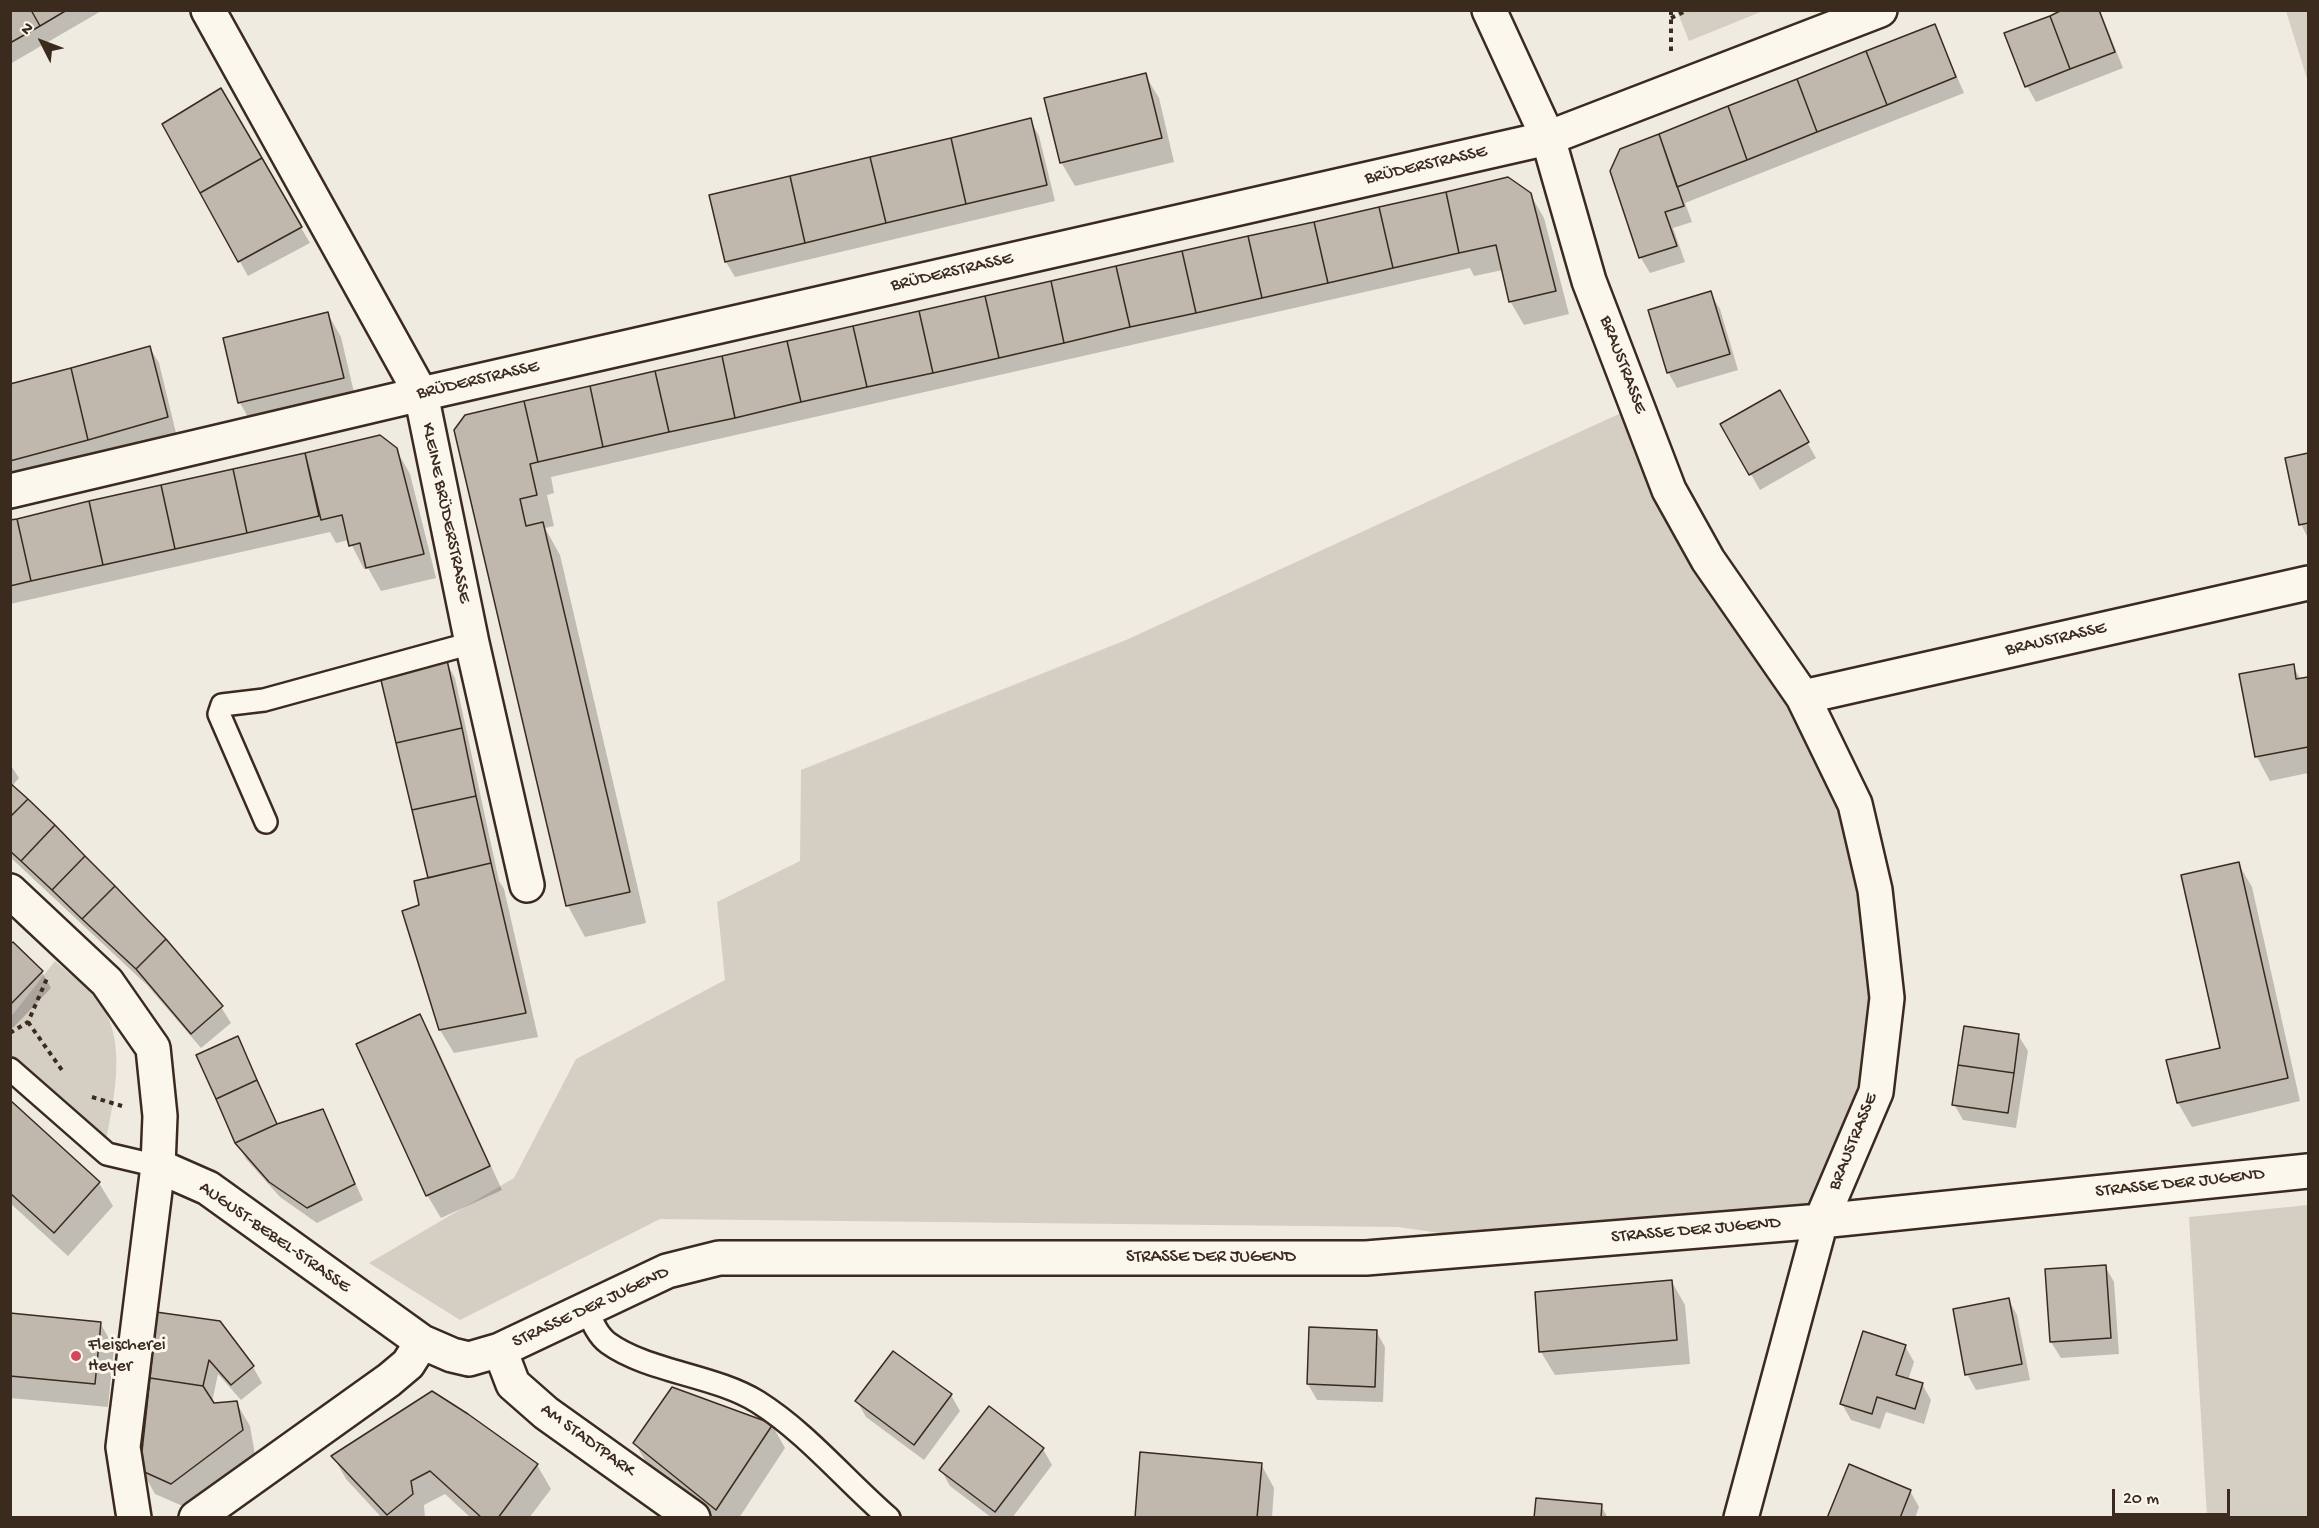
<!DOCTYPE html>
<html>
<head>
<meta charset="utf-8">
<style>
	body { margin:0 }
	#map { position:relative; width:2319px; height:1528px; overflow:hidden; background:#f0ebe0; font-family:"Gochi Hand",sans-serif }
	canvas { display:block }
	.frame { position:absolute; inset:0; border:12px solid #3b2a1e; pointer-events:none }
	.north { position:absolute; left:12px; top:12px; width:60px; height:60px; -webkit-text-stroke:4px #fbf7ec; paint-order:stroke; rotate:312deg; font-size:16px; font-weight:700; line-height:24px; text-align:center; color:#3b2a1e }
	.north::after { content:''; display:block; margin:auto; width:21px; height:27px; background:#3b2a1e; clip-path:polygon(50% 0,100% 100%,50% 72%,0 100%) }
	.scale { position:absolute; left:2112px; top:1489px; width:118px; height:27px; box-sizing:border-box; border:3px solid #3b2a1e; border-top:0; padding-left:8px; font-size:18px; line-height:21px; white-space:nowrap; color:#3b2a1e; -webkit-text-stroke:4px #fbf7ec; paint-order:stroke }
</style>
</head>
<body>
<div id="map">
<canvas width="2319" height="1528"></canvas>
<div class="frame"></div>
<div class="north">N</div>
<div class="scale">20 m</div>
</div>
<script>
const c = document.querySelector('canvas').getContext('2d');
c.lineJoin = 'round';
function fill(path, color) {
  c.fillStyle = color;
  c.fill(path, 'evenodd');
}
function trace(path, color, width, dash) {
  c.strokeStyle = color;
  c.lineWidth = width;
  c.lineCap = dash ? 'butt' : 'round';
  c.setLineDash(dash || []);
  c.stroke(path);
}
function label(font, color, halo, rows, align = 'center') {
  c.font = font + ' "Gochi Hand",sans-serif';
  c.lineWidth = 6;
  c.setLineDash([]);
  c.textBaseline = 'middle';
  c.strokeStyle = halo;
  c.fillStyle = color;
  for (const [text, x, y, turn = 0] of rows) {
    c.save();
    c.translate(x, y);
    c.rotate((+turn || 0) * Math.PI / 180);
    c.textAlign = isNaN(turn) ? turn : align;
    if (halo) c.strokeText(text, 0, 0);
    c.fillText(text, 0, 0);
    c.restore();
  }
}
fill(new Path2D(`
	M1677,11H1763L1689,41Z
	M2286,11H2308V82Z
	M1641,411L1855,804L1887,998L1821,1221L1524,1245L1398,1227L660,1219L460,1320L369,1263L514,1178L576,1059L725,980L717,902L800,861L801,770L1126,640L1621,413Z
	M55,961C68,973 84,984 96,998C129,1037 114,1097 106,1142L11,1066L10,1018Z
	M2308,1205V1517H2207L2189,1217Z`), '#d5cec3');
fill(new Path2D(`
	M10,10H103L10,64Z
	M2066,10H2100L2123,68L2036,102L2027,86Z
	M1935,26L1964,93L1685,203L1692,222L1673,228L1685,262L1650,273L1641,258L1611,171Z
	M1145,75L1159,98L1174,162L1075,186L1061,162Z
	M220,90L310,243L248,276L164,125Z
	M1030,120L1039,136L1055,201L735,277L726,262Z
	M1530,194L1544,218L1569,314L1524,325L1510,301L1503,270L1474,276L1470,268L551,477L554,493L547,495L554,526L545,528L560,555L646,923L585,937L568,906L456,430Z
	M1710,293L1720,309L1738,370L1677,388L1668,372Z
	M328,314L341,337L356,401L253,426L240,403L225,339Z
	M150,348L159,363L176,433L10,480V386Z
	M1779,392L1816,458L1760,490L1722,424Z
	M380,437L396,449L410,474L436,578L381,591L368,568L364,569L349,540L336,543L330,532L10,604V522Z
	M2308,455V538L2301,524L2287,459Z
	M446,662L455,678L499,881L504,889L538,1037L454,1053L440,1030L421,906L430,879Z
	M2293,666L2301,680L2308,678V773L2270,781L2257,757L2241,676Z
	M10,764L19,778L12,786L221,1007L231,1023L201,1048L147,985L10,857Z
	M2238,863L2252,887L2300,1101L2192,1127L2178,1103L2168,1061L2222,1049Z
	M13,944L42,972L51,988L13,1028L10,1025Z
	M419,1016L433,1039L502,1190L441,1218L427,1195Z
	M2018,1035L2028,1051L2016,1128L1963,1120L1954,1104Z
	M237,1038L278,1125L322,1111L363,1200L317,1223L280,1197L246,1159L237,1142Z
	M10,1102L99,1183L113,1206L68,1256L10,1203Z
	M2105,1266L2114,1282L2119,1354L2061,1358L2051,1342L2046,1270Z
	M1672,1282L1685,1305L1690,1364L1555,1375L1541,1352Z
	M2008,1299L2017,1315L2030,1380L1976,1390L1967,1374Z
	M158,1313L253,1367L262,1383L241,1400L218,1374L212,1402L213,1404L236,1402L250,1426L255,1455L185,1507L155,1494L142,1470Z
	M10,1315L100,1323L114,1347L108,1407L10,1398Z
	M1376,1331L1385,1347L1383,1402L1317,1400L1308,1384Z
	M1905,1346L1914,1362L1908,1380L1922,1384L1931,1400L1924,1424L1886,1412L1880,1429L1851,1420L1842,1404Z
	M951,1395L960,1411L924,1460L866,1417L857,1401Z
	M467,1415L537,1465L551,1489L529,1518H471L445,1494L424,1505L425,1518H382L346,1479L333,1456Z
	M772,1425L785,1448L739,1518H711L649,1467L635,1443Z
	M1043,1449L1052,1465L1012,1518H992L950,1486L941,1470Z
	M1261,1464L1274,1488L1272,1518H1136Z
	M1910,1491L1919,1507L1915,1518H1829Z
	M1601,1506L1608,1518H1535Z`), '#0003');
const building = new Path2D(`
	M10,10H31L40,26L10,43Z
	M31,10H67L40,26Z
	M2062,10H2099L2115,52L2070,69L2050,16Z
	M2050,16L2070,69L2025,87L2004,33Z
	M1935,24L1956,77L1887,105L1866,51Z
	M1866,51L1887,105L1817,132L1797,79Z
	M1146,73L1162,138L1060,163L1044,98Z
	M1797,79L1817,132L1747,160L1728,106Z
	M221,88L262,158L200,193L162,124Z
	M1728,106L1747,160L1677,187L1659,134Z
	M1031,118L1047,185L966,204L951,138Z
	M1659,134L1684,206L1665,212L1677,246L1639,258L1610,171L1620,149Z
	M951,138L966,204L886,223L870,157Z
	M870,157L886,223L805,243L790,176Z
	M262,158L302,227L238,262L200,193Z
	M790,176L805,243L725,262L709,195Z
	M1508,177L1531,193L1556,291L1509,302L1496,245L1459,253L1446,192Z
	M1446,192L1459,253L1393,268L1379,207Z
	M1379,207L1393,268L1328,283L1314,222Z
	M1314,222L1328,283L1262,298L1248,236Z
	M1248,236L1262,298L1196,313L1182,251Z
	M1182,251L1196,313L1130,327L1116,266Z
	M1116,266L1130,327L1064,343L1051,281Z
	M1051,281L1064,343L999,358L985,296Z
	M1711,291L1730,354L1667,373L1648,310Z
	M985,296L999,358L933,373L919,311Z
	M919,311L933,373L867,387L853,326Z
	M328,312L344,378L238,403L223,338Z
	M853,326L867,387L801,402L787,341Z
	M787,341L801,402L735,418L722,356Z
	M150,346L168,417L88,440L71,368Z
	M722,356L735,418L669,432L655,371Z
	M71,368L88,440L10,461V384Z
	M655,371L669,432L603,447L590,386Z
	M590,386L603,447L538,462L524,401Z
	M1780,390L1809,442L1749,475L1720,424Z
	M524,401L538,462L530,464L537,495L520,499L526,526L543,522L630,892L566,906L454,430L465,415Z
	M380,435L397,448L424,554L366,568L360,543L349,546L342,515L321,520L305,453Z
	M305,453L319,516L247,533L233,469Z
	M2308,453V523L2299,525L2285,458Z
	M233,469L247,533L175,549L161,485Z
	M161,485L175,549L103,565L89,501Z
	M89,501L103,565L31,581L17,519Z
	M17,519L31,581L10,586V520Z
	M447,660L462,728L396,743L380,676Z
	M2294,664L2296,679L2308,677V747L2255,757L2239,674Z
	M462,728L476,796L412,810L396,743Z
	M10,783L28,799L10,817Z
	M476,796L491,863L428,878L412,810Z
	M28,799L55,825L21,861L10,851V817Z
	M55,825L85,856L52,890L21,861Z
	M85,856L115,886L82,919L52,890Z
	M2239,862L2288,1078L2177,1103L2166,1060L2220,1048L2181,875Z
	M491,863L526,1013L439,1030L402,911L419,905L414,881Z
	M115,886L166,939L136,969L82,919Z
	M166,939L223,1006L191,1034L136,969Z
	M13,942L43,971L10,1005V944Z
	M420,1014L490,1166L426,1196L356,1044Z
	M1964,1026L2019,1034L2014,1073L1958,1065Z
	M238,1036L257,1080L216,1099L196,1055Z
	M1958,1065L2014,1073L2008,1113L1952,1105Z
	M257,1080L277,1124L235,1143L216,1099Z
	M10,1100L100,1182L54,1233L10,1193Z
	M323,1109L355,1184L307,1208L269,1182L235,1143L277,1124Z
	M2106,1265L2111,1338L2050,1342L2045,1269Z
	M1672,1280L1677,1340L1539,1352L1535,1292Z
	M2009,1298L2022,1364L1965,1375L1953,1309Z
	M156,1312L220,1321L254,1366L231,1385L209,1360L203,1386L150,1378Z
	M10,1313L101,1322L95,1384L10,1376Z
	M1309,1327L1377,1330L1375,1387L1307,1384Z
	M1863,1331L1906,1345L1896,1375L1923,1383L1915,1409L1877,1397L1872,1414L1840,1404Z
	M893,1351L952,1394L914,1445L855,1401Z
	M150,1378L203,1386L214,1403L237,1401L243,1430L171,1484L140,1470Z
	M672,1387L773,1424L716,1510L633,1443Z
	M432,1391L468,1414L538,1464L498,1518H482L430,1471L411,1481L413,1494L387,1515L331,1456Z
	M989,1406L1044,1448L995,1512L939,1470Z
	M1140,1452L1262,1463L1257,1518H1135Z
	M1849,1464L1911,1490L1900,1518H1827Z
	M1536,1498L1602,1504L1601,1518H1534Z`);
fill(building, '#c0b8ad');
trace(building, '#3b2a1e', 1.5);
const lane = new Path2D(`
	M266,822L219,714L222,705L264,700L472,643
	M10,1069L107,1154L158,1166
	M587,1309C592,1321 597,1335 608,1343C648,1372 715,1375 758,1402C807,1433 845,1480 889,1518`);
const street = new Path2D(`
	M208,10L421,394L472,643L527,885
	M1489,10L1548,138L1589,281L1669,490L1708,560L1803,697L1855,804L1875,890L1887,998L1876,1092L1821,1221L1741,1518
	M10,491L421,394L1548,138L1880,10
	M1803,697L2308,583
	M158,1166L208,1188L422,1342L452,1355L469,1359L500,1350L667,1271L719,1258H1366L1821,1221L2308,1171
	M500,1350L513,1384L546,1413L693,1518
	M196,1518L389,1380L408,1364L422,1342`);
const secondary = new Path2D(`
	M10,891L107,982L153,1048L160,1116L158,1166L123,1447L134,1518`);
trace(lane, '#3b2a1e', 26);
trace(street, '#3b2a1e', 38);
trace(secondary, '#3b2a1e', 38);
trace(new Path2D(`
	M1671,18L1688,10
	M1671,51V10
	M28,1022L64,1073
	M10,1033L28,1022L48,976
	M92,1097L122,1106`), '#3b2a1e', 4, [4.5, 4.5]);
trace(lane, '#fbf7ec', 21);
trace(street, '#fbf7ec', 33);
trace(secondary, '#fbf7ec', 33);
for (const [x, y, r, color] of [
	[76,1356,6,"#d1495b"]
]) {
  const dot = new Path2D();
  dot.arc(x, y, r, 0, 2 * Math.PI);
  c.fillStyle = color;
  c.fill(dot);
  trace(dot, '#fbf7ec', 2);
}
label('18px', '#3b2a1e', '#fbf7ec', [
	["BRÜDERSTRASSE",1426,166,-13],
	["BRÜDERSTRASSE",952,273,-13],
	["BRAUSTRASSE",1622,365,69],
	["BRÜDERSTRASSE",478,381,-13],
	["KLEINE BRÜDERSTRASSE",445,513,78],
	["BRAUSTRASSE",2056,640,-13],
	["BRAUSTRASSE",1854,1142,-68],
	["STRASSE DER JUGEND",2180,1184,-6],
	["STRASSE DER JUGEND",1696,1231,-5],
	["AUGUST-BEBEL-STRASSE",274,1238,35],
	["STRASSE DER JUGEND",1211,1258],
	["STRASSE DER JUGEND",591,1308,-25],
	["AM STADTPARK",587,1441,36]
]);
label('18px', '#3b2a1e', '#fbf7ec', [
	["Fleischerei",88,1346],
	["Heyer",88,1367]
], 'left');
</script>
</body>
</html>
